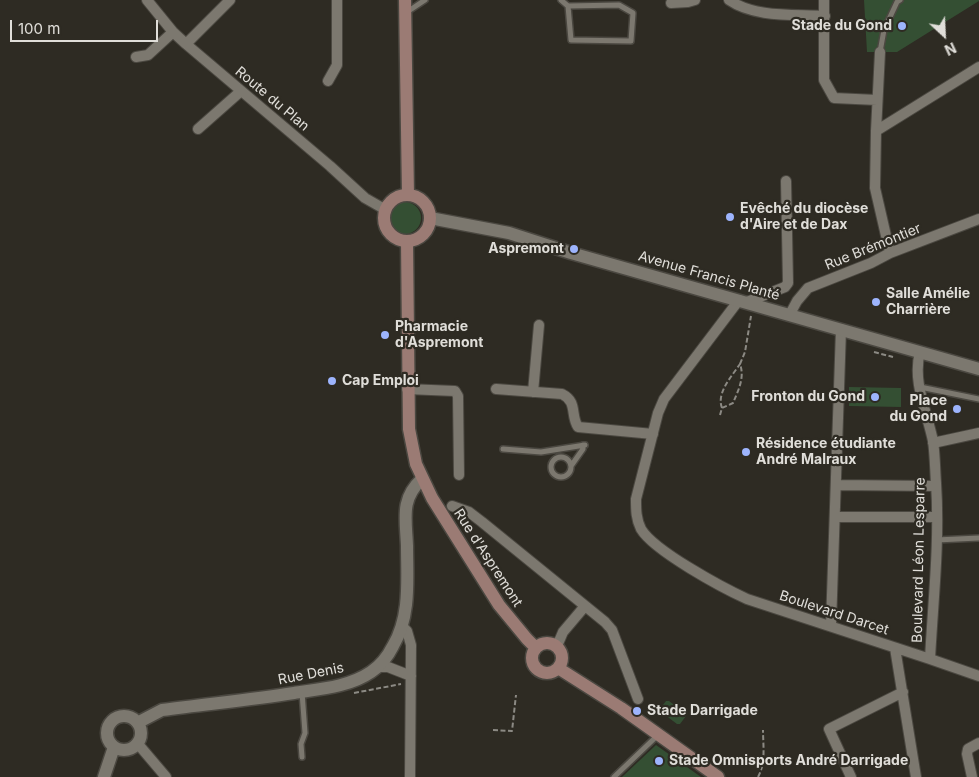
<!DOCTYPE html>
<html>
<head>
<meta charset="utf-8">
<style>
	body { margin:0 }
	#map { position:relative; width:979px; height:777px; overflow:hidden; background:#2e2b23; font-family:Inter,sans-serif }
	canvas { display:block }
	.north { position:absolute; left:919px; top:10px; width:50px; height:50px; -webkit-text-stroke:4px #2e2b23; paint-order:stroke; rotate:155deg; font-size:14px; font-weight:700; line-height:20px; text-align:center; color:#e0ded9 }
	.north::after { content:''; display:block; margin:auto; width:18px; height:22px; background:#e0ded9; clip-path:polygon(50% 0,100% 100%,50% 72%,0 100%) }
	.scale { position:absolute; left:10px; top:20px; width:148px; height:22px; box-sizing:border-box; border:2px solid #e0ded9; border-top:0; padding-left:6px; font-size:15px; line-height:18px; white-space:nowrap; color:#e0ded9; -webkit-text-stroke:4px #2e2b23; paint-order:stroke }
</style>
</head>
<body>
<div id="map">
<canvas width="979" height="777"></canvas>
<div class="north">N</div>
<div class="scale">100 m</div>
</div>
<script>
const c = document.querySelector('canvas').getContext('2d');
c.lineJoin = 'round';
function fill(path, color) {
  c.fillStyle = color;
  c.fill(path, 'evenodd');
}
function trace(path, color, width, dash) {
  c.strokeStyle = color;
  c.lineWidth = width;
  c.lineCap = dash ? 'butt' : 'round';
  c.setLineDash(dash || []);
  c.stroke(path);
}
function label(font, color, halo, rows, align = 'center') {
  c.font = font + ' Inter,sans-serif';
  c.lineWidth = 4.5;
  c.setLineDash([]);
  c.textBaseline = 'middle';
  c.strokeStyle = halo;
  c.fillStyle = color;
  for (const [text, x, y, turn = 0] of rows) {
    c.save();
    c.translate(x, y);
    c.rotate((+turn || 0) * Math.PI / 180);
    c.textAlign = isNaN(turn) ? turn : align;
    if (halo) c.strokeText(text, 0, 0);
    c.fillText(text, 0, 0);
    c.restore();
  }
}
fill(new Path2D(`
	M864,0H979V1L897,52H867Z
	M389 218a16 16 0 1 1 32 0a16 16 0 1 1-32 0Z
	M849,387L901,388V407L849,406Z
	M666,701H669L685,713L686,716L680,724H677L661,712L660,709Z
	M656,745L701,777H622Z`), '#344f33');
const service = new Path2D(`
	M561,0L568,6L619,5L633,13L631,41L571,40L568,6
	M407,12L425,0
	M880,52L884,30L897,2L900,0
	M920,387L979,399
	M503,449L541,452L585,445
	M551 467a10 10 0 1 1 20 0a10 10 0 1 1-20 0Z
	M571,466L583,449V445
	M936,540L979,538
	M302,692L305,733L301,744L302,757
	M614,777L658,735`);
const minor = new Path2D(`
	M147,0L173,32L186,44L330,166L365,198L386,210
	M729,0C755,18 794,14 825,16
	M824,0V80L834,98L877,100
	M671,3L688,2L695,0
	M186,44L230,0
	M880,52L876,131L875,188L890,253
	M136,57L148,55L173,32
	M328,81L337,65V0
	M198,129L241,91
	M876,131L979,67
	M739,300L664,399L658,413L636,499C636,510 636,519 641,529C654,551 723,588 747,599L930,659
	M747,302L785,287L788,283L786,181
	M790,314L797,301L808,288L871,263L890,253L979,219
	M920,352C912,381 927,412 933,441C935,455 935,469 936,483C940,541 933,601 930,659L979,676
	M407,389L455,391L458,396L459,475
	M496,389L562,394C578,402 570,415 578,427L653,434
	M533,392L539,325
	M933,443L979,433
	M836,485L936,486
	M452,506L469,512L482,522L605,622L612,630L638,699
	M835,517H936
	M831,625L841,329
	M402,626L407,631L411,645L410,777
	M557,646L563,632L585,606
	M895,648L916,777
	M377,667H388L411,676
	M138,744L166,777
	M851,777L829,729L903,692
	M972,777L967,754L968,749L979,743`);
const tertiary = new Path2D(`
	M430,218L509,233L571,253L979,369
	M107 733a17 17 0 1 1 34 0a17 17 0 1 1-34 0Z
	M139,722L162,710C206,704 250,700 294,693C320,689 349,687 371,672C380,666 388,656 393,646C411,616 407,579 407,546C406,519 400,499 422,479
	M104,777L114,747`);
const secondary = new Path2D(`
	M405,0L408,195
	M384 218a23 23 0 1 1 46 0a23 23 0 1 1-46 0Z
	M407,241L409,429L416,464L432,498L499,605L527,639L536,648
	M532 658a15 15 0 1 1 30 0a15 15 0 1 1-30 0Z
	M558,668L621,708L718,777`);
trace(service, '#4b4841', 8);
trace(minor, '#4b4841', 12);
trace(tertiary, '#4b4841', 15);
trace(secondary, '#4b4841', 15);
trace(new Path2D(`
	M874,352L893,357
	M722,408C716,393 732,376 740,364
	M720,415L722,408L733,403C738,391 745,378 740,364L745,352L751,316
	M354,693L401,684
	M493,730L512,731L516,695
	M758,777C766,763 763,745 763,730`), '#8c8a84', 2, [5, 2.5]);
trace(service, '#7c786f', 5);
trace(minor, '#7c786f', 10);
trace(tertiary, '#7c786f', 12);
trace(secondary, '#9b7b74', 12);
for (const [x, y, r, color] of [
	[902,26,5,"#9db4fd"],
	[730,217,5,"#9db4fd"],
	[574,249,5,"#9db4fd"],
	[876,302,5,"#9db4fd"],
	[385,335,5,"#9db4fd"],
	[332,381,5,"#9db4fd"],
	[875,397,5,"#9db4fd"],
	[957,409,5,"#9db4fd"],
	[746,452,5,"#9db4fd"],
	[637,711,5,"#9db4fd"],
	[659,761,5,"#9db4fd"]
]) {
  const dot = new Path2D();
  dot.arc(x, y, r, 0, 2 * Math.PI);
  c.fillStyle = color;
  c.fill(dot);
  trace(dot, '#2e2b23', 2);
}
label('bold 14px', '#e0ded9', '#2e2b23', [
	["Stade du Gond",892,26,"right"],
	["Evêché du diocèse",740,209],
	["d'Aire et de Dax",740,225],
	["Aspremont",564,249,"right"],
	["Salle Amélie",886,294],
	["Charrière",886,310],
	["Pharmacie",395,327],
	["d'Aspremont",395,343],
	["Cap Emploi",342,381],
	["Fronton du Gond",865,397,"right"],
	["Place",947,401,"right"],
	["du Gond",947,417,"right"],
	["Résidence étudiante",756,444],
	["André Malraux",756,460],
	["Stade Darrigade",647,711],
	["Stade Omnisports André Darrigade",669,761]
], 'left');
label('14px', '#e0ded9', '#2e2b23', [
	["Route du Plan",272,99,40],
	["Rue Brémontier",873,247,-22],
	["Avenue Francis Planté",709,276,16],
	["Rue d'Aspremont",488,558,57],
	["Boulevard Léon Lesparre",919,560,-89],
	["Boulevard Darcet",834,613,18],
	["Rue Denis",311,674,-11]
]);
</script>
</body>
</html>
